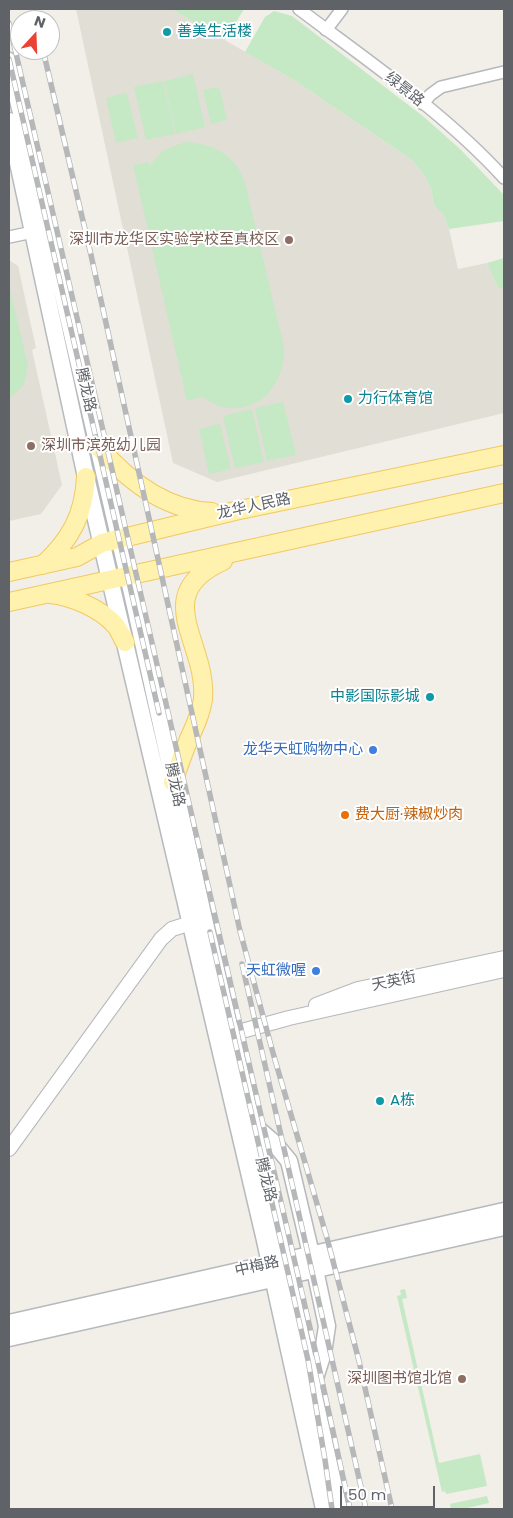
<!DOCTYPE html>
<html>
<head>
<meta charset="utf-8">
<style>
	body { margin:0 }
	#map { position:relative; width:513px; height:1518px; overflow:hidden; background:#f1efe8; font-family:Poppins,sans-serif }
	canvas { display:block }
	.frame { position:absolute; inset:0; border:10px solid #5f6368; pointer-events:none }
	.north { position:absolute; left:10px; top:10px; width:50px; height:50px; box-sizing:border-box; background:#fff; border:1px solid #bfc1c3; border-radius:50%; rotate:20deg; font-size:14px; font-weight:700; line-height:20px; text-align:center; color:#5f6368 }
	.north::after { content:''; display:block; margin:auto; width:18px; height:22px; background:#ea4335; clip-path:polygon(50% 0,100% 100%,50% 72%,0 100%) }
	.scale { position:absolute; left:340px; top:1486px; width:95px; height:22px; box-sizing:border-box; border:2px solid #5f6368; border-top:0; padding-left:6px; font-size:15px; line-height:18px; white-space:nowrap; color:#5f6368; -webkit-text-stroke:4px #fff; paint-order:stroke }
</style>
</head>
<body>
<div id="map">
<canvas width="513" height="1518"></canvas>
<div class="frame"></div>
<div class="north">N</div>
<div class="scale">50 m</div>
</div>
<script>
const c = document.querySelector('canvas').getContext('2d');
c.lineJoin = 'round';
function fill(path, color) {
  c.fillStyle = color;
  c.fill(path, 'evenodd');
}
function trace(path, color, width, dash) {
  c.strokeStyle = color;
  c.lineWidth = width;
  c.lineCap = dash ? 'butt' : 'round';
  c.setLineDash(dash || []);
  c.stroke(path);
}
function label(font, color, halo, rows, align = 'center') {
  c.font = font + ' Poppins,"Noto Sans SC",sans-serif';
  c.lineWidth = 4;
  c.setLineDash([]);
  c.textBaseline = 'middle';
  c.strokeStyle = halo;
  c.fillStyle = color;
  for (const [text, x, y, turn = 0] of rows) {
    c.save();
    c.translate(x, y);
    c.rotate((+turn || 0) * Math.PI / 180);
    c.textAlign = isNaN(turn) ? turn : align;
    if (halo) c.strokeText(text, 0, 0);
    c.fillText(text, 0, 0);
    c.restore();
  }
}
fill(new Path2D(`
	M76,9H171L294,80L412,160L425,176L432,192L433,204L444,216L449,229L458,269L487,263L498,288H504V413L217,482L173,463Z
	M9,260L18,266L36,348L32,350L62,485L41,514L9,521Z`), '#e1ded6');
fill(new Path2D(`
	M171,9H244L225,40Z
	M274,11L292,16L424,117L460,149L504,195V221L449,229L444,216L433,204L432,192L425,176L412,160L294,80L245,52L265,17Z
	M193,74L205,127L176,134L164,81Z
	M163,81L175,134L146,140L134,87Z
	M219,87L227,120L211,124L203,90Z
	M127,93L138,138L116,143L106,98Z
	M185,142C213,143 236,155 245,183L284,347C285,380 264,412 227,408C218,407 210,401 202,397L187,401L133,165L148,162L149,166L164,150Z
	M504,258V288H498L487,263Z
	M9,285L28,366L24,384L18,391L9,398Z
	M283,402L296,455L267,461L255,408Z
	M252,409L264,462L235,468L223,416Z
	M220,424L231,469L209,474L199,429Z
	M405,1289L407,1298L402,1299L439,1463L480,1454L487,1486L446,1494L445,1491L442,1492L397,1296L401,1295L400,1290Z
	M487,1496L489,1503L463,1509H451L450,1504Z`), '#c5e8c5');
const minor = new Path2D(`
	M299,9C368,61 446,114 504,178
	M326,30L342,9
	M423,104L430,95L441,87L504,72
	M9,237L33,232`);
const tertiary = new Path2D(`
	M316,1005L358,989L504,958
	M231,1034L289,1018L504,970
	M9,1149L161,939L172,929L191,923`);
const secondary = new Path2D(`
	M9,61L135,606L204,919L278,1234L339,1509
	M9,121L86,477L264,1236L324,1509
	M251,1123L275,1144L289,1161L311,1254
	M9,1323L504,1211
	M9,1338L504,1227
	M313,1384L323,1353L327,1326L315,1270`);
const primary = new Path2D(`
	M98,446C127,480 165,510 212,512
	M43,565C71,539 84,515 86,477
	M9,572L77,557L102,543L235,511L504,455
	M50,594C71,596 100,608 115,625C119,629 121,636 125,642
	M9,602L504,493
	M173,782C178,768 183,753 189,739C195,726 201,713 203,699C208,643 148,595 223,561`);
trace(minor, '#b5b8bc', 14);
trace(tertiary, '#b5b8bc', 16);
trace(secondary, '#b6babf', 19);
trace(primary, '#f2c960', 20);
trace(minor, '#fff', 11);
trace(tertiary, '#fff', 14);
trace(secondary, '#fff', 16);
trace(primary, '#fff2af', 18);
const rail = new Path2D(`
	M33,9L36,20
	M9,23L317,1358L350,1509
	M43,50L91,255L240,931L273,1053L327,1238L359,1361L392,1509
	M9,59L159,713
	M210,932L308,1360L325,1460L332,1509
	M242,964L366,1509`);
trace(rail, '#b6b7b8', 5.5);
trace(rail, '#fff', 4, [11]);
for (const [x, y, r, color] of [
	[167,32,5,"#0f9aa8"],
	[289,240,5,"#8d6e63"],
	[348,399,5,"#0f9aa8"],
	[31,446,5,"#8d6e63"],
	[430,697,5,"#0f9aa8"],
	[373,750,5,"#3f7fe0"],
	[345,815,5,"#e8710a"],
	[316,971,5,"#3f7fe0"],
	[380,1101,5,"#0f9aa8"],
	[462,1379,5,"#8d6e63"]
]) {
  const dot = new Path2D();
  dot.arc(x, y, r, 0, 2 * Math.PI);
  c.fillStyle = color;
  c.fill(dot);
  trace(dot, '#fff', 2);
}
label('15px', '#0d838f', '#fff', [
	["善美生活楼",177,32],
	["力行体育馆",358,399],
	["中影国际影城",420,697,"right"],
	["A栋",390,1101]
], 'left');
label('15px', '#5f6368', '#fff', [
	["绿景路",404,90,38],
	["腾龙路",85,390,77],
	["龙华人民路",254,507,-12],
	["腾龙路",174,785,78],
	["天英街",394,982,-12],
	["腾龙路",265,1180,76],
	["中梅路",257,1267,-13]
]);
label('15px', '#785e54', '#fff', [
	["深圳市龙华区实验学校至真校区",279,240],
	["深圳市滨苑幼儿园",41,446,"left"],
	["深圳图书馆北馆",452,1379]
], 'right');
label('15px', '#366cbe', '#fff', [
	["龙华天虹购物中心",363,750],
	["天虹微喔",306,971]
], 'right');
label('15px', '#c56008', '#fff', [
	["费大厨·辣椒炒肉",355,815]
], 'left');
</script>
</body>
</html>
